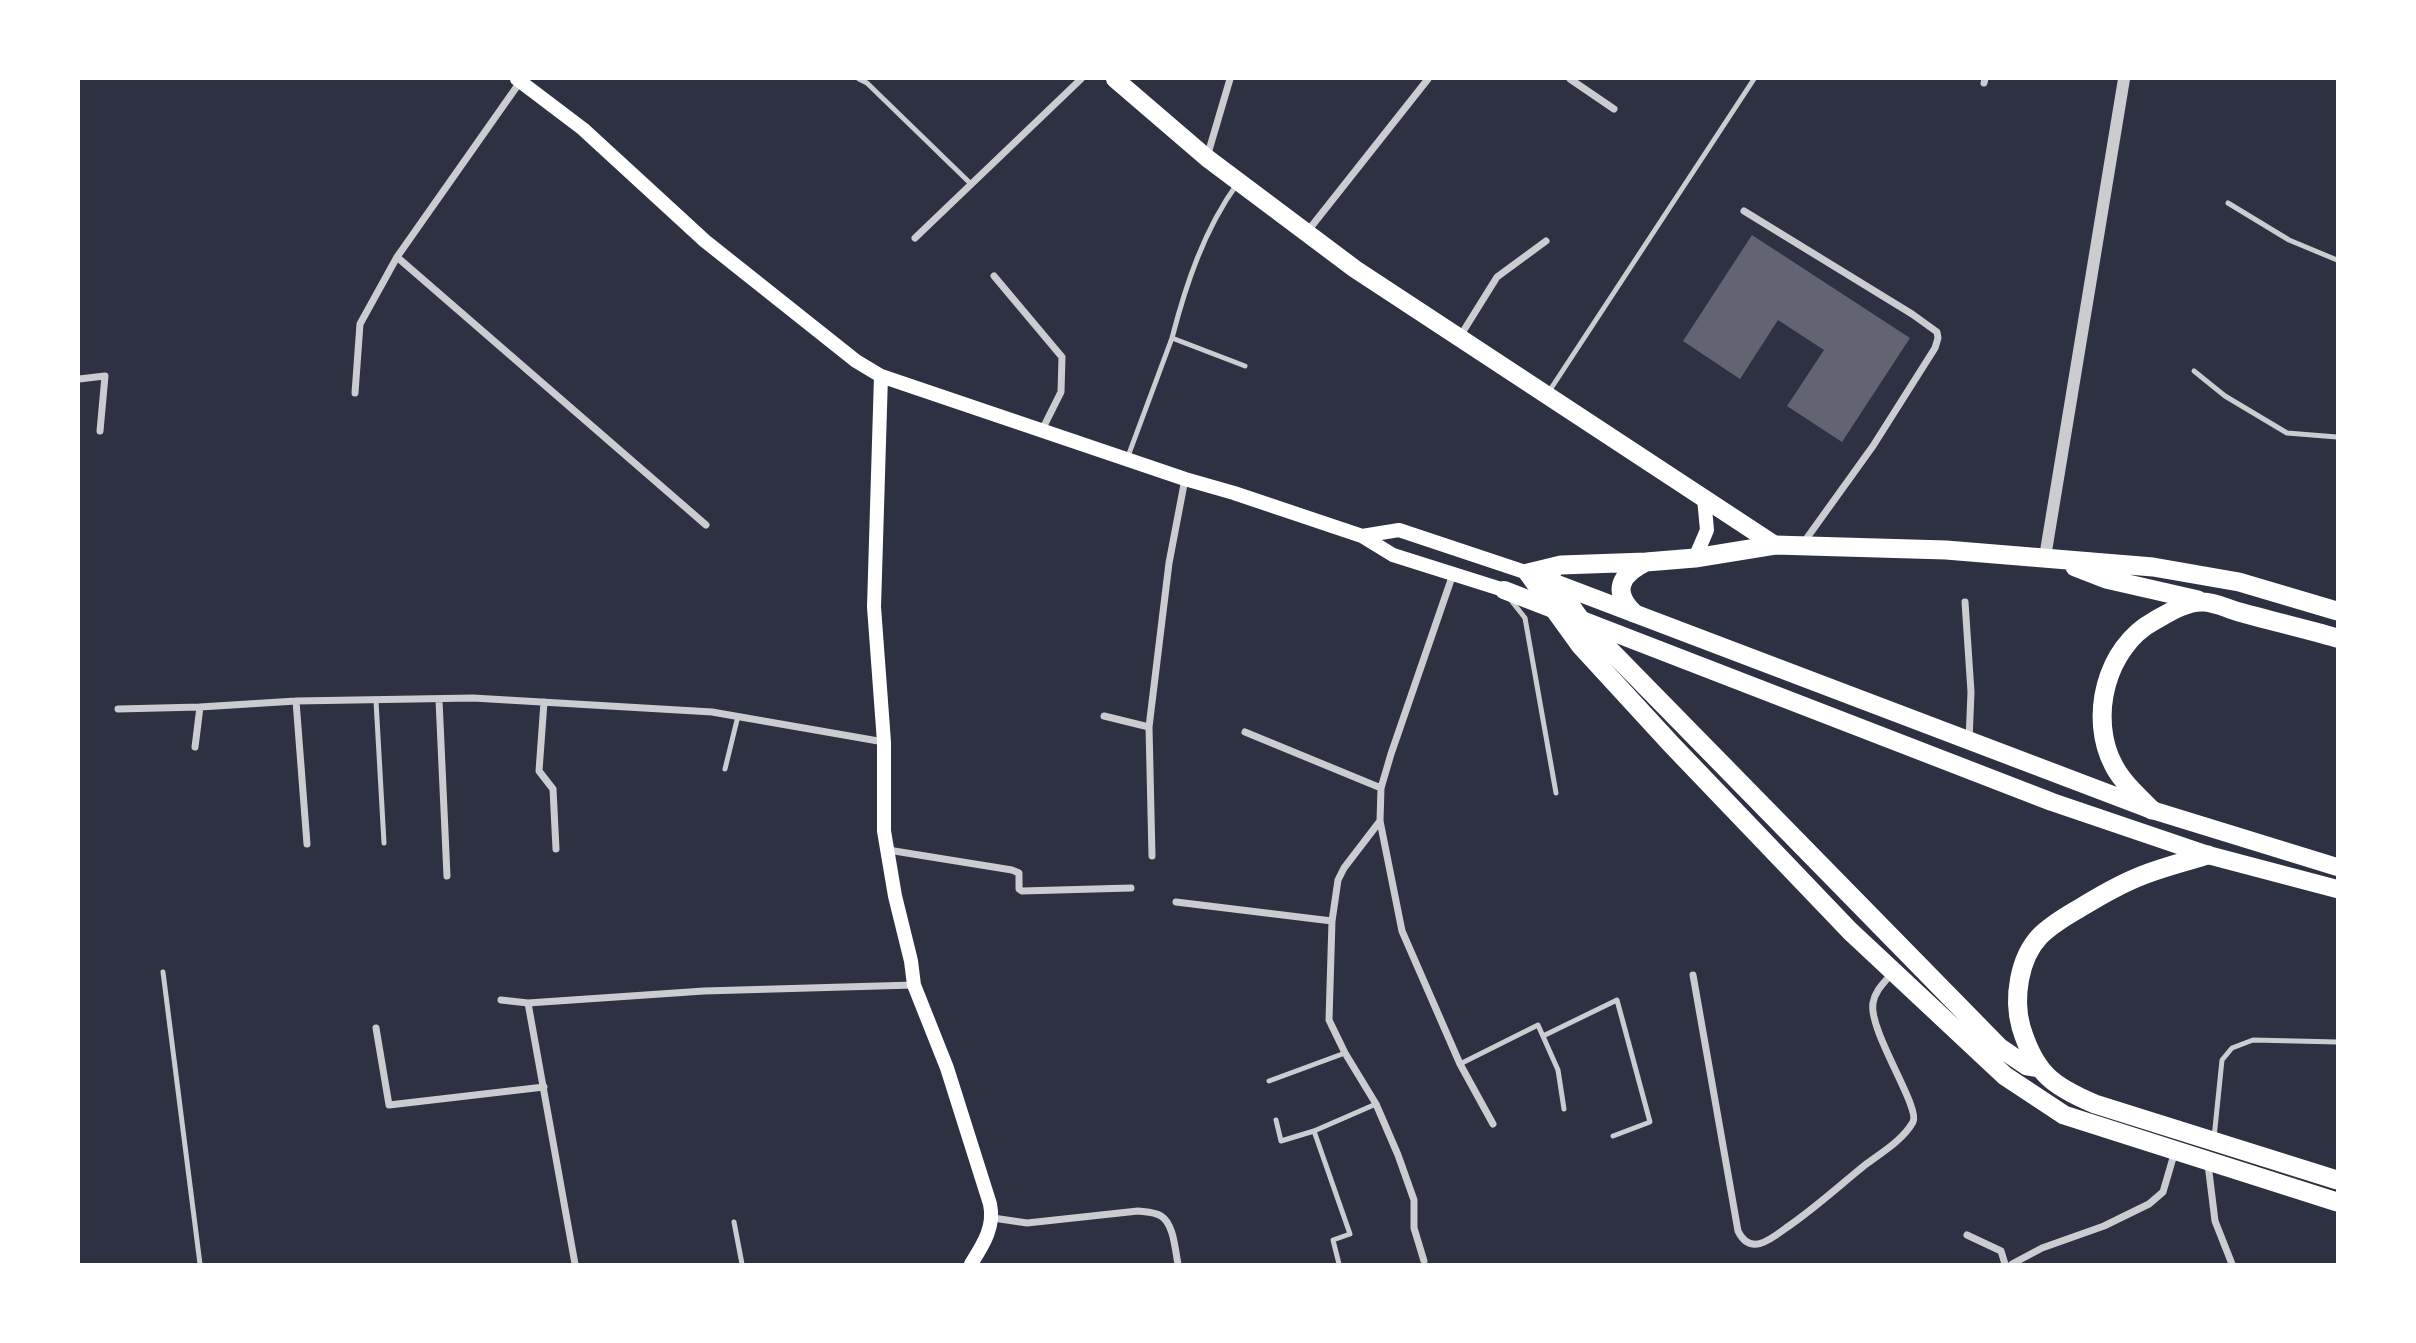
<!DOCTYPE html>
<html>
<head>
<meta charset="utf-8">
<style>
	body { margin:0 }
	#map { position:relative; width:2416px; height:1343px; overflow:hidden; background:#2d3142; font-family:"PT Serif",serif }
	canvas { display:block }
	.frame { position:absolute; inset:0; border:80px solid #fff; pointer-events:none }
</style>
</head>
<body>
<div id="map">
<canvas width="2416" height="1343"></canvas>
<div class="frame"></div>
</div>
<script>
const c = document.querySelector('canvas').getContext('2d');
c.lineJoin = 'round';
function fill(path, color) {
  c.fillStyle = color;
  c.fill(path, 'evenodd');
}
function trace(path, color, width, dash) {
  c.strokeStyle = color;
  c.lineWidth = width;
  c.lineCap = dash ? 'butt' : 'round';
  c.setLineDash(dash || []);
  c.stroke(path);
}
fill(new Path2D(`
	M1752,235L1910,338L1842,442L1787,406L1824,350L1778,320L1740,379L1683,341Z`), '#626471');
trace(new Path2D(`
	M859,79L867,83L971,184
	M2228,203L2289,240L2337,260
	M1172,338C1186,284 1204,230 1237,184
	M2194,371L2225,396L2287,433L2337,437
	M1548,393L1754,79
	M1127,459L1172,338L1245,366
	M1510,599L1525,618L1556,793
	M376,701L384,843
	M725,769L738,716
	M163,972L200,1264
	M1543,1036L1617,1000L1650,1122L1613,1136
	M1460,1064L1538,1025L1558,1070L1564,1109
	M1269,1081L1345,1053
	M1276,1120L1281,1141L1314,1131L1376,1104
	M1314,1131L1350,1234L1333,1240L1339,1264
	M2214,1138L2222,1060L2232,1048L2253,1040L2337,1042
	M734,1222L742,1264`), '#caccd0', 5);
trace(new Path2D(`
	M1570,79L1614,109
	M1984,83L1985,79
	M1207,157L1230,79
	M1744,211L1912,314L1937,332L1938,338L1935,348L1873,446L1804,542
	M1307,232L1428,79
	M915,238L1081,79
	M397,257L706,525
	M994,276L1062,357L1061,392L1042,430
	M1459,338L1497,277L1546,241
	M79,379L105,376L100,431
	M355,393L360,324L397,257L520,82
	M1453,574L1391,754L1381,788L1380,821L1402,931L1460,1064L1493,1124
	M1965,602L1971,692L1969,741
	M439,700L447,876
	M296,701L307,844
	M544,702L539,771L553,789L556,849
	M118,709L200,707
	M1104,716L1149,727L1169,563L1185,479
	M1149,727L1152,856
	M1245,732L1381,788
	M195,747L200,707L296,701L473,698L712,712L884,742
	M1380,821L1344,868L1338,880L1332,921L1329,1020L1345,1053L1376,1104L1398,1155L1414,1200V1228L1424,1261
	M888,850L1012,870L1019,873V889L1022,891L1131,888
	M1176,902L1332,921
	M1693,975L1738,1231C1750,1256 1770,1240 1786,1228C1814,1209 1839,1186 1865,1165C1881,1153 1903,1140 1913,1122C1921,1108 1868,1030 1873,1003C1875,990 1885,982 1893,972
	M501,1000L528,1003L704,991L914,985
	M528,1003L575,1264
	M376,1028L389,1105L544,1087
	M2208,1164L2215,1221L2232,1264
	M993,1218L1027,1223L1138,1211C1146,1212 1155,1212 1161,1216C1174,1224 1175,1250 1178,1264
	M1967,1235L2001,1251L2005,1264
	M2012,1264L2042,1248L2104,1226L2149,1204L2163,1192L2175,1151`), '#caccd0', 7);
trace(new Path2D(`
	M2045,557L2124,79`), '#caccd0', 12);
trace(new Path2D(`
	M517,79L583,129L705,241L856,361L881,376L1185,479L1234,493L1362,536L1393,555L1504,590
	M881,376L874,607L884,742V831L895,896L911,961L914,985L947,1068L990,1204C995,1227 983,1245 971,1264
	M1362,536L1399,530L1528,573
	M1695,558L1707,530L1704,498`), '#fff', 14);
trace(new Path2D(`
	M1115,79L1207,158L1355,269L1775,545
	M1528,573L2152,810L2337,867
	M1504,590L2052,802L2208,855L2337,889`), '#fff', 18);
trace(new Path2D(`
	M2075,567L2106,579L2198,600
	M1554,582L1580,619L1609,649L1999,1047L2027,1066L2039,1068
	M2337,611L2239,582L2153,567L1946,550L1775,545L1695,558L1646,562L1561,565L1528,573L1580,645L1671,744L1850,931L2005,1076L2064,1115L2337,1202
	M1634,613C1611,591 1621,574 1646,562
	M2152,810C2139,797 2123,783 2114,766C2088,718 2106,647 2154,621C2168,613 2187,601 2203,602C2215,602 2228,609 2239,612C2272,621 2305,629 2337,638
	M2208,855C2184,862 2159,868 2136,878C2117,886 2098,897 2080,908C2066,916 2051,925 2040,936C2019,958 2013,998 2021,1027C2035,1073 2052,1086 2095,1104L2337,1180`), '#fff', 19);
</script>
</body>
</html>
